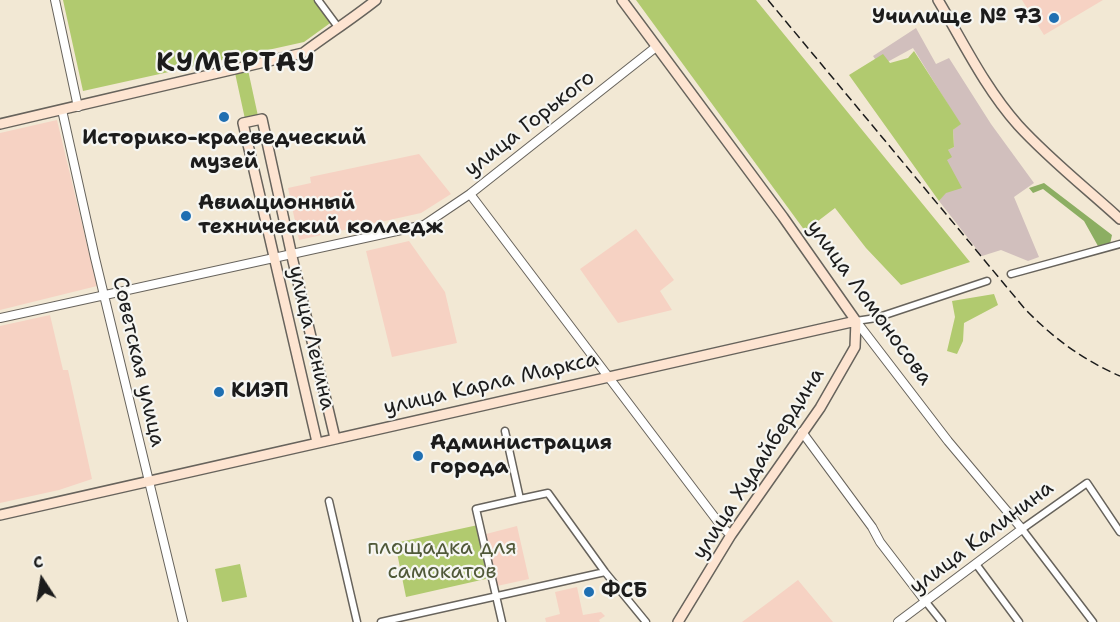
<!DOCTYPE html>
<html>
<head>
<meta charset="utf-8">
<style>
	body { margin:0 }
	#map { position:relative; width:1120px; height:622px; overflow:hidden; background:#f2e8d4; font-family:"Shantell Sans",sans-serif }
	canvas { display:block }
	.north { position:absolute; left:12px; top:550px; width:60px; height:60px; -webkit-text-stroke:4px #f6f6f2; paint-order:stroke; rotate:348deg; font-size:16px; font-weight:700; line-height:24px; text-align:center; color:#1c1c1c }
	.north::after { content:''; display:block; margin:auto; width:21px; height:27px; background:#1c1c1c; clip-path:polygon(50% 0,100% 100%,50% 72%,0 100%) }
</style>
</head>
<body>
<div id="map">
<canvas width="1120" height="622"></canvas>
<div class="north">С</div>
</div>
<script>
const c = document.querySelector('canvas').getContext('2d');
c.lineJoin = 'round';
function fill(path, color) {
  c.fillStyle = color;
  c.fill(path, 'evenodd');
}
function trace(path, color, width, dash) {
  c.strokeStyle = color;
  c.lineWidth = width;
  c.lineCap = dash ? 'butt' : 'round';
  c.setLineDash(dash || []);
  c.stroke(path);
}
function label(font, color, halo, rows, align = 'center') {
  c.font = font + ' "Shantell Sans",sans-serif';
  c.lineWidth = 4.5;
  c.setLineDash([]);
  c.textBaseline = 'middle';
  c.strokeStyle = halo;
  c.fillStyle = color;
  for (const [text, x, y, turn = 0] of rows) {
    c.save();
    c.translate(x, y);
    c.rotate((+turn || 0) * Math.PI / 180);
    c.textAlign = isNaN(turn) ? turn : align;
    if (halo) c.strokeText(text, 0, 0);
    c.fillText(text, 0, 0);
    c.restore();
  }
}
fill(new Path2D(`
	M1022,0H1103L1044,35Z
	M57,120L97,286L0,310V133Z
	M419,154L451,194L421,213L299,240L288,188L311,183L310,177Z
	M636,229L674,280L660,291L672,310L618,323L580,269Z
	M409,241L445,292L457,343L392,357L366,251Z
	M50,315L63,370H68L92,479L59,490L0,503V326Z
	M517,526L529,579L497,586L486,534Z
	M798,580L833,622H742L769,602Z
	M577,587L583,615L601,612L605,616L599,620L600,622H546L545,618L560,614L555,592Z`), '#f6d2c3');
fill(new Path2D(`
	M916,28L936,64L949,58L991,124L1034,183L1014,197L1039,257L1028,261L1001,250L982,256L939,201L945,193L946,160L948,150L954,147L953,130L960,124L913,48L880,66L873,56Z`), '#d1bfbd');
fill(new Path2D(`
	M63,0H317L333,21L304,42L83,91Z
	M636,0H756L970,262L901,285L866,248L835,208L805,231Z
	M914,51L961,124L953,130L954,147L948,150L952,157L947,160L962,188L946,193L939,201L849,75L883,54L890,63L908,58Z
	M248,70L258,116L245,119L235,73Z
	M994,294L998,305L964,323L963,341L957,354L947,351L955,317L952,301Z
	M478,525L490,578L406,597L395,543Z
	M240,564L247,597L222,602L215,569Z`), '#b1ca6f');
fill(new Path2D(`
	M1044,183L1112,235L1110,244L1098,246L1084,221L1043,189L1033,193L1029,188Z`), '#8cae62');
const minor = new Path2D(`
	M318,0L338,27
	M1011,274L1120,244
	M856,321L876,318L987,281
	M505,431L520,499L548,493L605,572L646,622
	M329,501L357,622
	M976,564L1019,622
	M926,602L942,622
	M381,622L605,572
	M502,622L476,509L520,499
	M1093,622L1022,529L1087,483L1120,532`);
const tertiary = new Path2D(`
	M55,0L78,107
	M62,110L95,258L183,622
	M470,194L722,527L731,535
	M0,318L424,225L470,194L656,47
	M856,321L948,441L1022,529L898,622
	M802,432L872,527L880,542L926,602`);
const secondary = new Path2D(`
	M622,0L783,217L856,321
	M938,0C963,42 985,88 1018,125C1049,159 1086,188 1120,219
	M0,124L303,53C327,35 352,19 376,0
	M317,442L243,123L262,119L293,261L335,438
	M0,515L856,321
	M678,622L731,535L820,408L855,347L856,321`);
trace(minor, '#67635c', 9);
trace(tertiary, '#67635c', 10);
trace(secondary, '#67635c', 12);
trace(minor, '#fff', 6);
trace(tertiary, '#fff', 8);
trace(secondary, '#fde4d1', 9);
trace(new Path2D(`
	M768,0L1025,309C1053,338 1083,360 1120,376`), '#1c1c1c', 1.5, [9, 4.5]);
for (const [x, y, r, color] of [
	[1054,18,6,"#1f6fb2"],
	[224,117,6,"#1f6fb2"],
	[186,216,6,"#1f6fb2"],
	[219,392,6,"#1f6fb2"],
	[418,456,6,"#1f6fb2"],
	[589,592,6,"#1f6fb2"]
]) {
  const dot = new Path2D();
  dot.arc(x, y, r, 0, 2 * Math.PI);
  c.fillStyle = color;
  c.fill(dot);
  trace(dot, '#f6f6f2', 2);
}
label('bold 21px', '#1c1c1c', '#f6f6f2', [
	["Училище № 73",1042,18,"right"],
	["Историко-краеведческий",224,139,"center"],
	["музей",224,163,"center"],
	["Авиационный",198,204],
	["технический колледж",198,228],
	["КИЭП",231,392],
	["Администрация",430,444],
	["города",430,468],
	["ФСБ",601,592]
], 'left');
label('21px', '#1c1c1c', '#f6f6f2', [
	["улица Горького",530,124,-38],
	["улица Ломоносова",869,303,54],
	["улица Ленина",311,338,77],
	["Советская улица",138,362,77],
	["улица Карла Маркса",491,384,-13],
	["улица Худайбердина",759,464,-57],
	["улица Калинина",982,538,-37]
]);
label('21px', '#505939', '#f6f6f2', [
	["площадка для",442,549],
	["самокатов",442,573]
]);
c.letterSpacing = '1.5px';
label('bold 27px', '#1c1c1c', '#f6f6f2', [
	["КУМЕРТАУ",236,64]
]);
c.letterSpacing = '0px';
</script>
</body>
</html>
